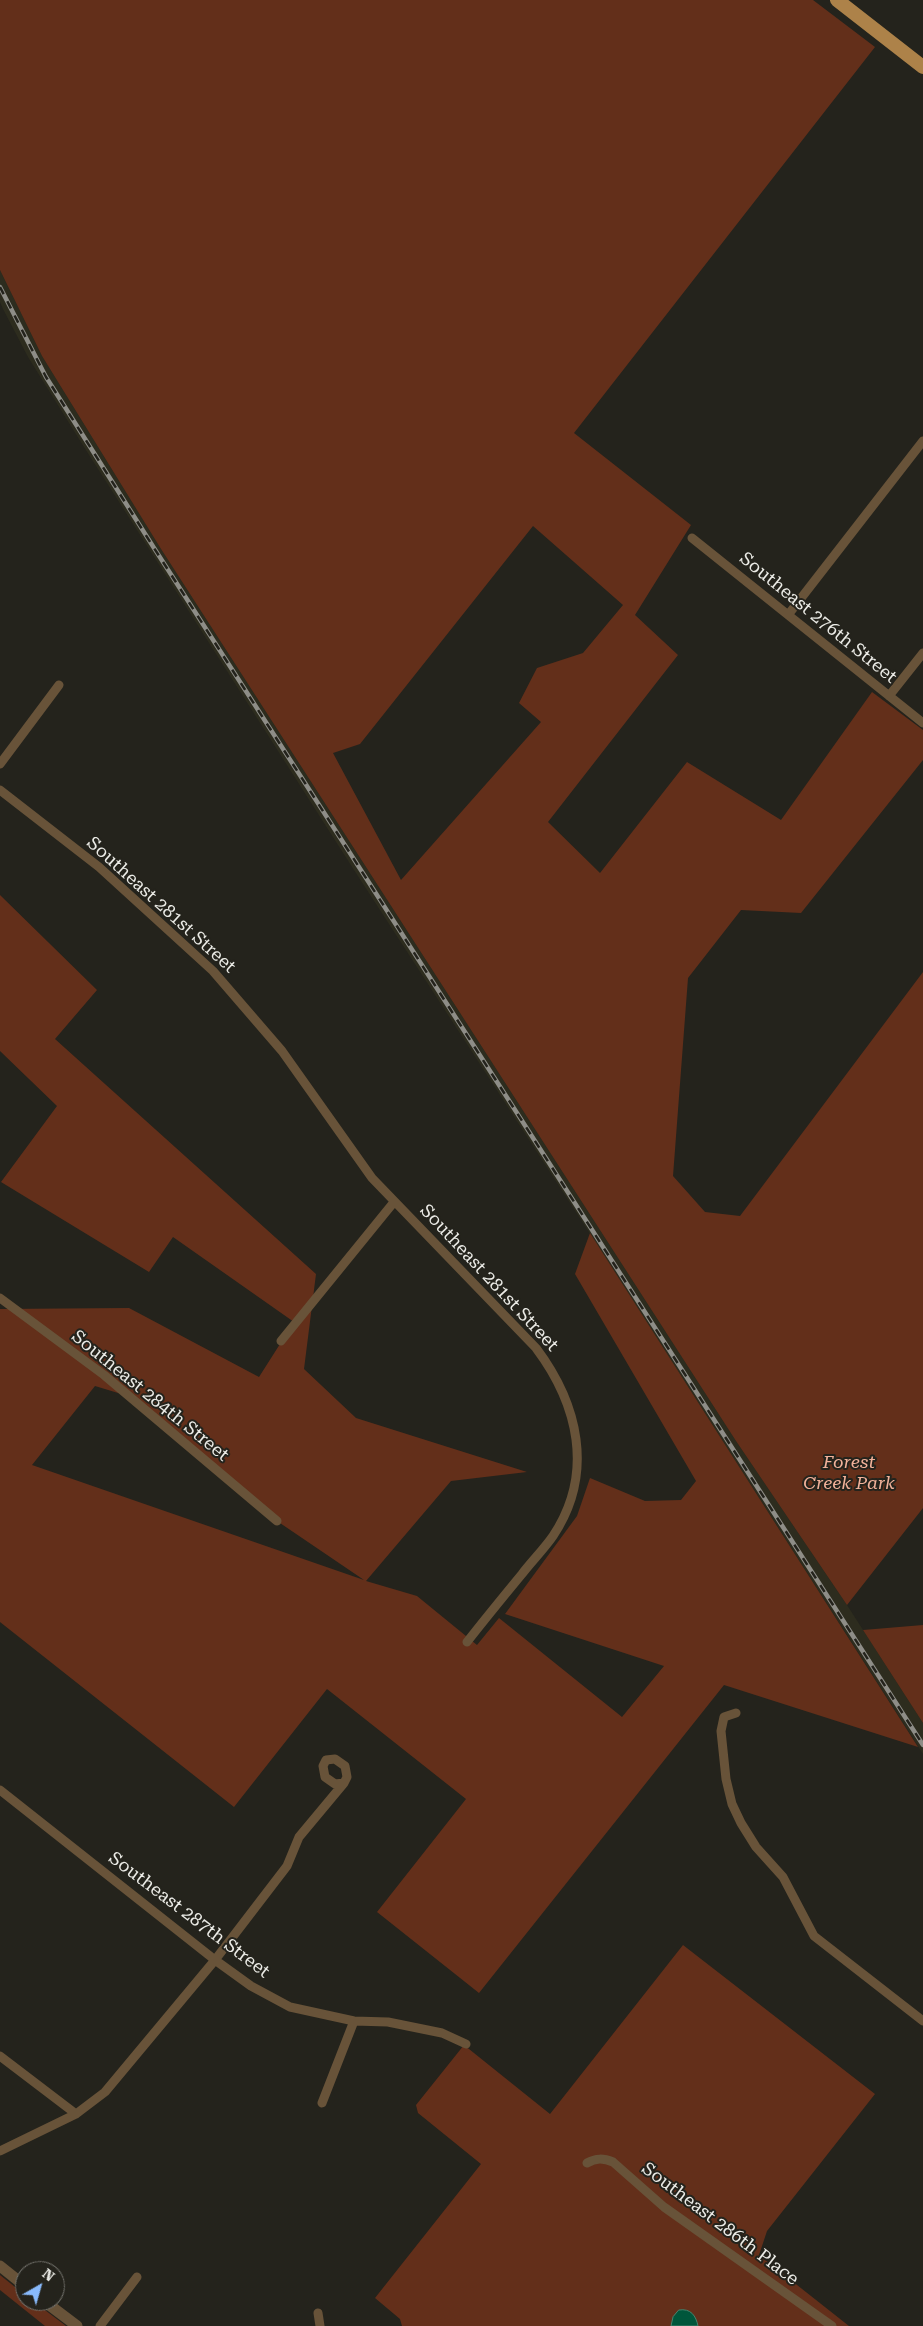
<!DOCTYPE html>
<html>
<head>
<meta charset="utf-8">
<style>
	body { margin:0 }
	#map { position:relative; width:923px; height:2326px; overflow:hidden; background:#24231c; font-family:"Roboto Serif",serif }
	canvas { display:block }
	.north { position:absolute; left:15px; top:2261px; width:50px; height:50px; box-sizing:border-box; background:#24231c; border:1px solid #74736d; border-radius:50%; rotate:38deg; font-size:14px; font-weight:700; line-height:20px; text-align:center; color:#ebebe6 }
	.north::after { content:''; display:block; margin:auto; width:18px; height:22px; background:#89bafc; clip-path:polygon(50% 0,100% 100%,50% 72%,0 100%) }
</style>
</head>
<body>
<div id="map">
<canvas width="923" height="2326"></canvas>
<div class="north">N</div>
</div>
<script>
const c = document.querySelector('canvas').getContext('2d');
c.lineJoin = 'round';
function fill(path, color) {
  c.fillStyle = color;
  c.fill(path, 'evenodd');
}
function trace(path, color, width, dash) {
  c.strokeStyle = color;
  c.lineWidth = width;
  c.lineCap = dash ? 'butt' : 'round';
  c.setLineDash(dash || []);
  c.stroke(path);
}
function label(font, color, halo, rows, align = 'center') {
  c.font = font + ' "Roboto Serif",serif';
  c.lineWidth = 4;
  c.setLineDash([]);
  c.textBaseline = 'middle';
  c.strokeStyle = halo;
  c.fillStyle = color;
  for (const [text, x, y, turn = 0] of rows) {
    c.save();
    c.translate(x, y);
    c.rotate((+turn || 0) * Math.PI / 180);
    c.textAlign = isNaN(turn) ? turn : align;
    if (halo) c.strokeText(text, 0, 0);
    c.fillText(text, 0, 0);
    c.restore();
  }
}
fill(new Path2D(`
	M0,270L42,356L161,549L736,1441L847,1605L923,1723V1754L598,1246L354,870L84,447L28,357L3,309L0,302Z`), '#2d2c1e');
fill(new Path2D(`
	M0,0H813L875,47L574,433L691,525L635,615L678,655L548,822L600,873L687,762L781,820L872,692L923,730V760L801,913L741,910L688,978L673,1176L705,1212L740,1216L923,972V1508L847,1605L736,1441L161,549L42,356L0,270ZM533,526L623,605L583,653L537,668L519,703L541,722L401,880L333,753L360,744Z
	M0,895L97,990L55,1039L316,1274L304,1369L356,1418L527,1472L451,1481L366,1581L417,1596L477,1645L499,1618L622,1717L664,1666L505,1614L577,1516L590,1478L645,1501L681,1500L696,1481L575,1274L590,1233L918,1747L724,1685L479,1993L377,1912L466,1799L327,1689L234,1807L0,1622V1309L129,1308L259,1377L294,1322L173,1237L149,1272L1,1182L57,1106L0,1051ZM95,1386L128,1396L277,1521L364,1580L32,1465Z
	M923,1625V1723L863,1630Z
	M683,1945L875,2094L767,2231L759,2255L849,2326H402L400,2319L375,2298L481,2164L418,2113L416,2105L464,2045L550,2114Z
	M0,2275L25,2295V2301H33L66,2326H45L0,2290Z`), '#632f1a');
const water = new Path2D(`
	M679,2310C691,2308 696,2316 698,2326H671L673,2317Z`);
fill(water, '#00563b');
trace(water, '#46836e', 1);
trace(new Path2D(`
	M692,538L923,723
	M788,615L923,441
	M889,696L923,653
	M0,764L59,685
	M0,790L99,867L213,971L282,1051L372,1178L536,1348C578,1404 595,1473 553,1536C544,1549 532,1561 522,1574C503,1597 485,1619 467,1642
	M0,1298L104,1375L277,1521
	M281,1341L394,1202
	M736,1713L724,1717L721,1731L726,1779L732,1804L741,1823L756,1847L783,1877L814,1936L923,2021
	M0,1790L215,1960L251,1986L290,2007L354,2021L388,2022L442,2033L466,2044
	M0,2056L76,2114
	M322,2103L354,2021
	M0,2151L76,2114L105,2092L215,1960L287,1866L299,1837L344,1783L347,1777L345,1766L335,1759L326,1760L323,1766L325,1777L335,1784L344,1783
	M587,2163C596,2158 603,2158 613,2162L664,2207L832,2326
	M318,2313L320,2326
	M100,2326L137,2277`), '#685339', 9);
trace(new Path2D(`
	M0,2266L25,2286
	M44,2301L77,2326`), '#685339', 11);
trace(new Path2D(`
	M837,0L923,67`), '#ad8249', 14);
const rail = new Path2D(`
	M0,287L46,377L154,548L923,1745`);
trace(rail, '#8e8d87', 4.5);
trace(rail, '#24231c', 2.5, [8]);
label('18px', '#ebebe6', '#24231c', [
	["Southeast 276th Street",818,618,39],
	["Southeast 281st Street",161,905,42],
	["Southeast 281st Street",489,1278,47],
	["Southeast 284th Street",150,1396,39],
	["Southeast 287th Street",189,1915,37],
	["Southeast 286th Place",720,2224,37]
]);
label('italic 18px', '#f2b29a', '#24231c', [
	["Forest",849,1463],
	["Creek Park",849,1484]
]);
</script>
</body>
</html>
